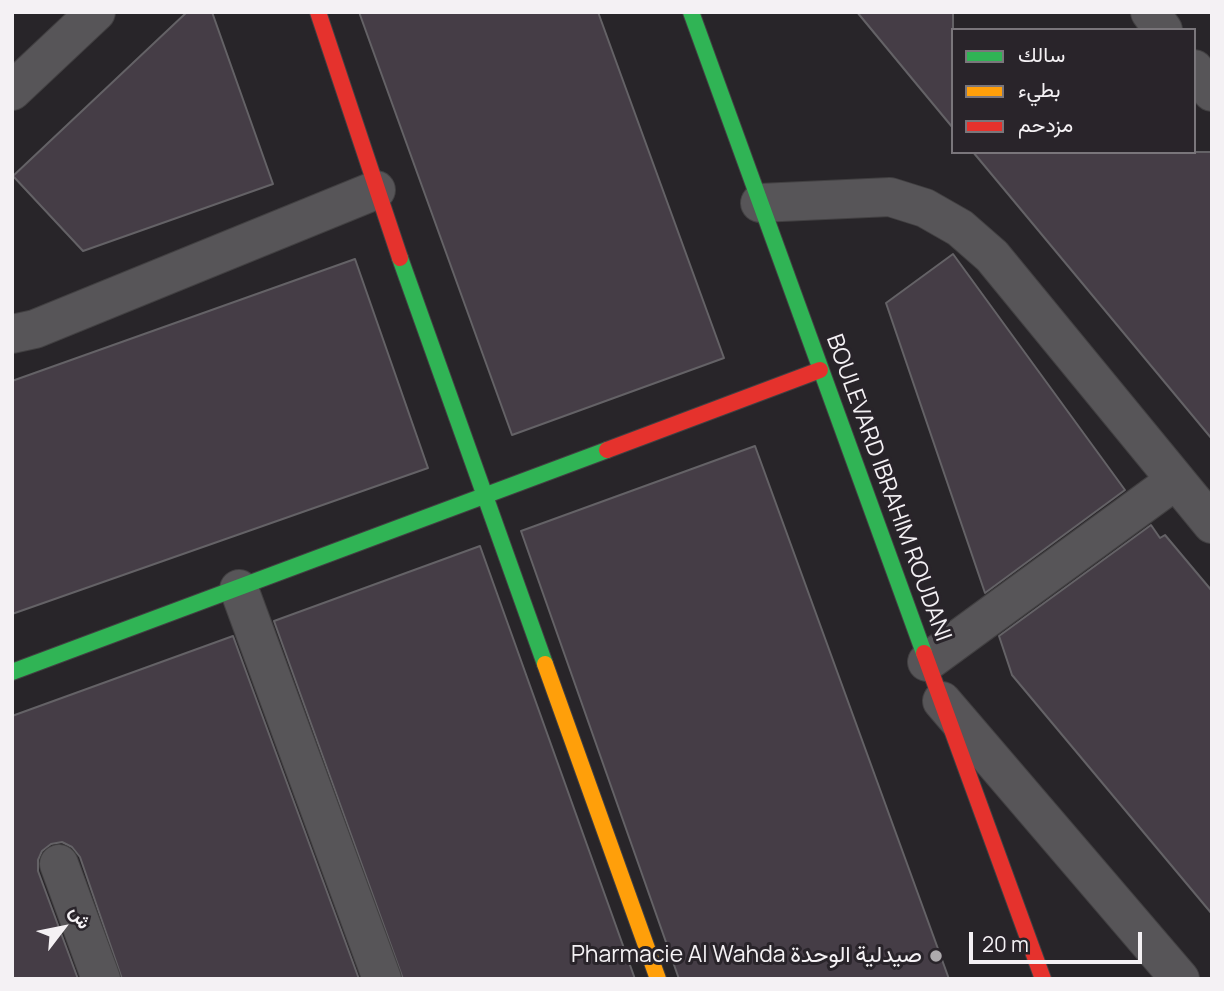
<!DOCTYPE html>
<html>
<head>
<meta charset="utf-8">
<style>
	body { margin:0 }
	#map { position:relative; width:1224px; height:991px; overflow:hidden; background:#282529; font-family:Manrope,Vazirmatn,sans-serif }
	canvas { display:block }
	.frame { position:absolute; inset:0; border:14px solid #f4f1f4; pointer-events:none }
	.legend { position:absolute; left:951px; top:28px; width:245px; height:126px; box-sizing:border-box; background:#29242a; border:2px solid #7a767b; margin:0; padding:9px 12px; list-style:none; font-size:21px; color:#f4f1f4 }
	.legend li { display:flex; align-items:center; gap:14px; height:35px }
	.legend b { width:35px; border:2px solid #7a767b }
	.north { position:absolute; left:28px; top:893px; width:70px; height:70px; -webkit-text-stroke:5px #29242a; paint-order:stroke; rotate:58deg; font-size:19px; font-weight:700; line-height:28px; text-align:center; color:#f4f1f4 }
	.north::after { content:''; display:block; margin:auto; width:24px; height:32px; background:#f4f1f4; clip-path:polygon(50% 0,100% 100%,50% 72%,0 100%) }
	.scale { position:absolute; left:969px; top:932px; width:173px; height:32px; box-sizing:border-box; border:4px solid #f4f1f4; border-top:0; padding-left:9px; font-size:21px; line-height:24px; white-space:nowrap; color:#f4f1f4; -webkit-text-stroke:5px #29242a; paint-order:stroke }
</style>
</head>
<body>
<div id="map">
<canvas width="1224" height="991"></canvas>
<div class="frame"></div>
<ul class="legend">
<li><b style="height:9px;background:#30b455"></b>سالك</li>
<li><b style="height:9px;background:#ff9f0a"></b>بطيء</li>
<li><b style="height:9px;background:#e5322d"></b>مزدحم</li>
</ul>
<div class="north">ش</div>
<div class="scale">20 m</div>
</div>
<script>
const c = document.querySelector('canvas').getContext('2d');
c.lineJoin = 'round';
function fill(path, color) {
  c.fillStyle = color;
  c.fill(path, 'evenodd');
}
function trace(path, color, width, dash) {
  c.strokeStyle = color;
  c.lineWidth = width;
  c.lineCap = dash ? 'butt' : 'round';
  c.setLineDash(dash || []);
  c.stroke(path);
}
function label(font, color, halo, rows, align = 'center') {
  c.font = font + ' Manrope,Vazirmatn,sans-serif';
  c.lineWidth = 6;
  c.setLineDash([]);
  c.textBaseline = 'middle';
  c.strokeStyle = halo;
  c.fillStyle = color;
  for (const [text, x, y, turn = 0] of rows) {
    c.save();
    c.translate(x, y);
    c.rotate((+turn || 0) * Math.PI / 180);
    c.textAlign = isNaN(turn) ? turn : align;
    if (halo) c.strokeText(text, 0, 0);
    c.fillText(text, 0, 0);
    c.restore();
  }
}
const building = new Path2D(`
	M187,12H212L273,184L83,251L13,176Z
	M359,12H598L724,358L512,435Z
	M857,12H953V128L914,81Z
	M973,152H1212V439L1018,206Z
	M953,254L1125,490L985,593L886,303Z
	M355,259L428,468L12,614V381Z
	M755,446L846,696L949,979H679L521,531Z
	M1151,525L1160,538L1165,535L1212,591V914L1012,675L999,636Z
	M480,546L635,979H403L274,621Z
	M233,636L359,979H122L80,857L72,847L62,842L51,844L42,851L38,860V871L78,979H12V716Z`);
fill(building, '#453d46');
trace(building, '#646266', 2);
const street = new Path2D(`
	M1150,12L1163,30
	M1194,69L1212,92
	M12,91L96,12
	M760,203L890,197L925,208L960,228L992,256L1212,524
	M12,334L35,329L376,190
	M239,589L382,979
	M927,662L1176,480
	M942,701L1180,979
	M59,864L101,979`);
const fast = new Path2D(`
	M691,12L924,653
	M400,258L545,664
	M12,672L607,450`);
const slow = new Path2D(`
	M545,664L658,979`);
const jam = new Path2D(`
	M318,12L400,258
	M607,450L820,370
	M924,653L1043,979`);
trace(street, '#424042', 40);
trace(fast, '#424042', 18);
trace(slow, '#424042', 18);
trace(jam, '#424042', 18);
trace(street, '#575558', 38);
trace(fast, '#30b455', 16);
trace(slow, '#ff9f0a', 16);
trace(jam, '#e5322d', 16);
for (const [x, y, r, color] of [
	[936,956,7,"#adaaad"]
]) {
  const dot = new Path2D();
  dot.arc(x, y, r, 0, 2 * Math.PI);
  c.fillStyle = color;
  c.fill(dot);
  trace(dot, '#29242a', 2.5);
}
label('23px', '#f4f1f4', '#29242a', [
	["BOULEVARD IBRAHIM ROUDANI",888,488,70]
]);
label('23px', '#f4f1f4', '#29242a', [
	["Pharmacie Al Wahda صيدلية الوحدة",922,956]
], 'right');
</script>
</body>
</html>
